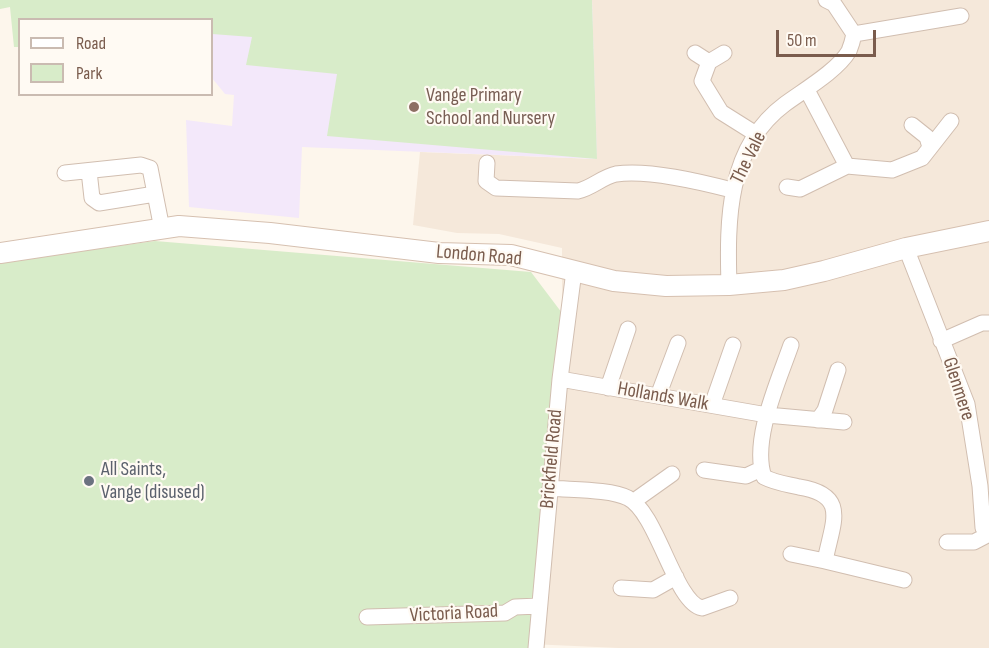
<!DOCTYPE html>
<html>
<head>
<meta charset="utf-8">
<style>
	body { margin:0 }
	#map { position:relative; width:989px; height:648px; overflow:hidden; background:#fdf6ec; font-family:"Sofia Sans Condensed",sans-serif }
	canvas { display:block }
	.legend { position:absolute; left:18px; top:18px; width:195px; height:78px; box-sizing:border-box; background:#fffaf3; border:2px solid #cabbb1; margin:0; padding:8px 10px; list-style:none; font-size:18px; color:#7a5c4d }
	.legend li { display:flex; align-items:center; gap:12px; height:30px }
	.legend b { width:30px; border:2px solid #cabbb1 }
	.scale { position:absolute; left:776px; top:30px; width:100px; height:27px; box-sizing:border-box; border:3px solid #7a5c4d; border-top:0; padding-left:8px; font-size:18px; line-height:21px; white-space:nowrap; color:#7a5c4d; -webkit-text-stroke:4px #fffaf3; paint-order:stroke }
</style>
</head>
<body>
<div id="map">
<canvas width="989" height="648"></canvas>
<ul class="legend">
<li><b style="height:8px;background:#fff"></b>Road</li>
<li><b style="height:16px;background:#d8ecc9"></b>Park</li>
</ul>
<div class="scale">50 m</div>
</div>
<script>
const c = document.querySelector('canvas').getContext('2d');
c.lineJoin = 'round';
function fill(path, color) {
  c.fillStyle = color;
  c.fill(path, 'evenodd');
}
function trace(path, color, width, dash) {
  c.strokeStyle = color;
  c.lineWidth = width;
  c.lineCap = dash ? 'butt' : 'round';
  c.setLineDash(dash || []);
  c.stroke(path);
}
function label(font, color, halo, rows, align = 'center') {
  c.font = font + ' "Sofia Sans Condensed",sans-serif';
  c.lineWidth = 4.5;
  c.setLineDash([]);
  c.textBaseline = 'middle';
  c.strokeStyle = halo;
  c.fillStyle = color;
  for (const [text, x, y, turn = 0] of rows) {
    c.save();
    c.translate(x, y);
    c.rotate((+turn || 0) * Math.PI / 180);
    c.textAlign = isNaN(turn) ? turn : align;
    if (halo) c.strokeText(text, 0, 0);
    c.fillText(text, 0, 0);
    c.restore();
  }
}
fill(new Path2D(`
	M592,0H989V648H619L530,644L562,313V248L499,234L457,233L413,225L420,152L596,159Z`), '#f5e8da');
fill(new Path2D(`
	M592,0L597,159L302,147L299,218L189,207L186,120L232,126L234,95L225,94L212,78V20Z`), '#f3e8fa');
fill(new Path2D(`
	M0,0H592L597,159L327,136L337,74L246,65L252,37L212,34V20H20L19,47H14L10,7L0,9Z
	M155,241L531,272L562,313L529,648H0V262Z`), '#d8ecc9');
const minor = new Path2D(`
	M826,0L834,4L854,34
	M695,53L709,62
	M724,53L709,62L702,81L721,112L756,134
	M807,90L847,166L892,170L922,158L951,121
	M912,125L927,137L930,147
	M487,163L486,181L496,188L578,191C592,188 602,177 616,174C648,169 701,182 732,190
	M89,171L92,198L99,203L155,194
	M65,173L141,165L150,168L162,229
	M787,187L800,189L847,166
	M906,248L967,404L980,486L983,528L989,533
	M729,285C727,220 727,147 785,104C804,90 837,71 849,51C851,46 853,39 854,34L961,16
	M941,341L982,323H989
	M560,379L767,415L844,422
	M608,388L628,329
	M658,396L678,343
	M712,405L733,345
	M818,420L825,410L838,370
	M704,470L746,476L761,469
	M550,488C570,490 611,489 628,498C657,512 675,603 702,608L730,598
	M634,501L672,474
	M947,542H974L989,534
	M791,554L825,561C832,523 850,495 799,487C786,484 776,483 764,477C751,440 779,380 791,345
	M825,561L904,580
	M621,588L653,590L676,577
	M367,617L505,613L515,607L539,606
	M536,648L560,379L574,271`);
const secondary = new Path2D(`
	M0,253L179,226L270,233L439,253L511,255L614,281L666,286L729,285L784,280L824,271L906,248L989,231`);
trace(minor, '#d1beb0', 17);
trace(secondary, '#d6c0b0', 22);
trace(minor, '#fff', 15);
trace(secondary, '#fff', 20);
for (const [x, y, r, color] of [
	[414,107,6,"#8d6e63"],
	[89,481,6,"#6b7280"]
]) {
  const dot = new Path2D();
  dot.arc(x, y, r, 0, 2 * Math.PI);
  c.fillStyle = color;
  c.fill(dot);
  trace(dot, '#fffaf3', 2);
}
label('20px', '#785e54', '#fffaf3', [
	["Vange Primary",426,96],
	["School and Nursery",426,119]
], 'left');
label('20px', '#7a5c4d', '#fffaf3', [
	["The Vale",749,158,-64],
	["London Road",479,256,5],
	["Glenmere",958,389,72],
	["Hollands Walk",663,397,10],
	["Brickfield Road",552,459,-85],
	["Victoria Road",454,614,-3]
]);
label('20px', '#5b616d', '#fffaf3', [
	["All Saints,",101,470],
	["Vange (disused)",101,493]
], 'left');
</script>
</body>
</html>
